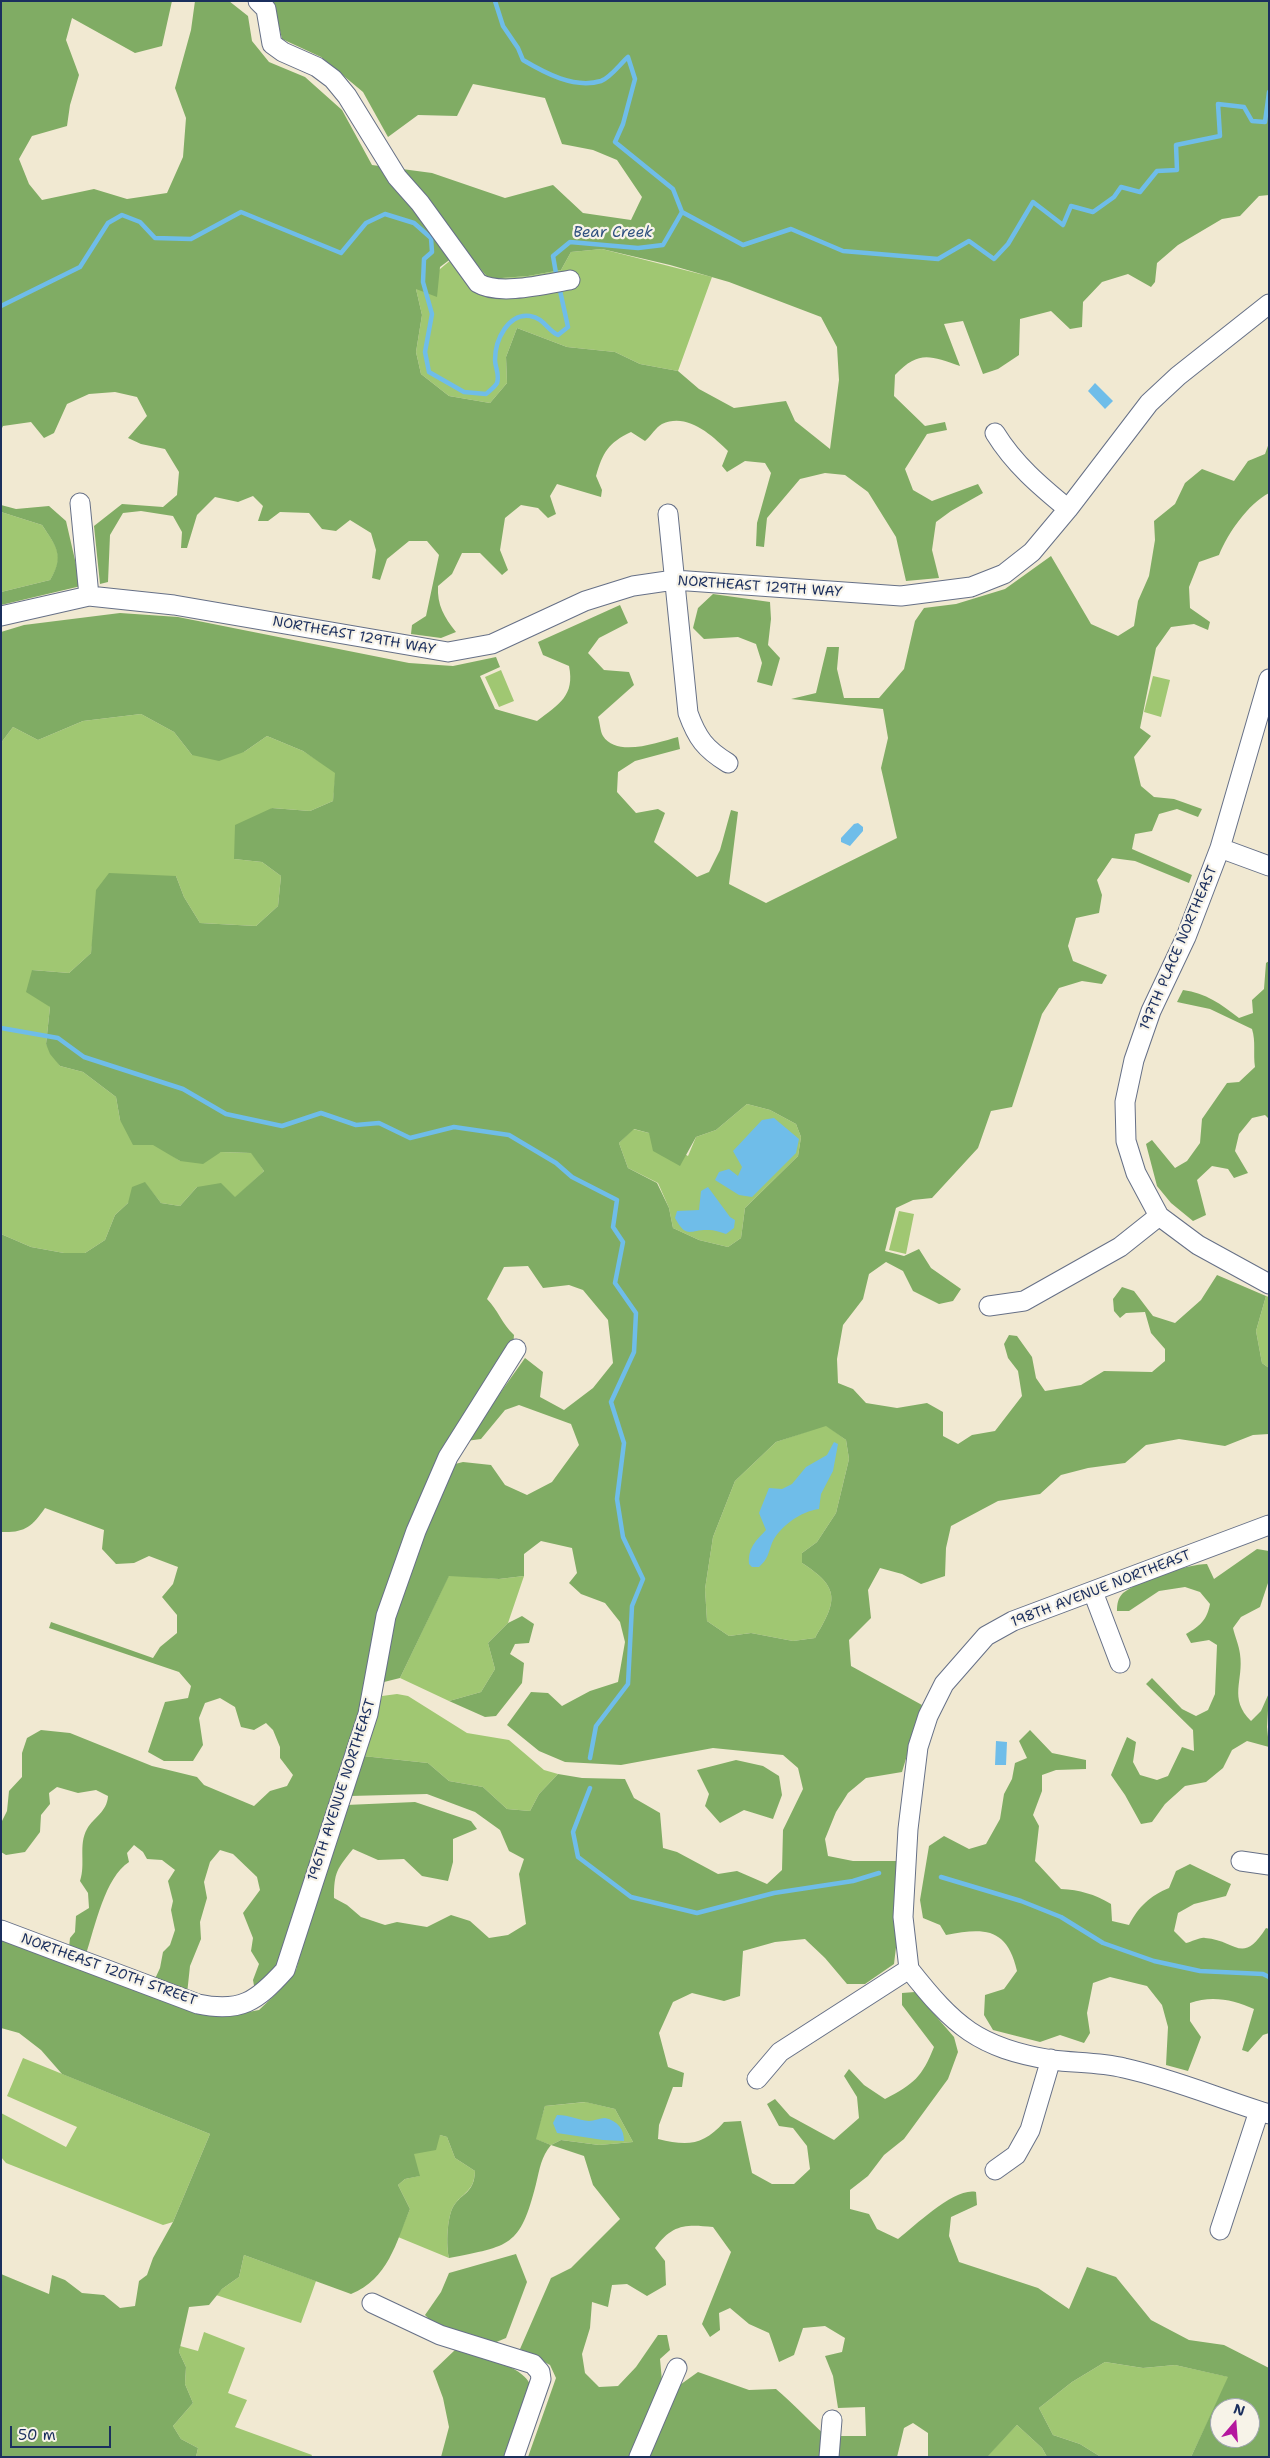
<!DOCTYPE html>
<html>
<head>
<meta charset="utf-8">
<style>
	body { margin:0 }
	#map { position:relative; width:1270px; height:2458px; overflow:hidden; background:#f1e9d2; font-family:"Shantell Sans",sans-serif }
	canvas { display:block }
	.frame { position:absolute; inset:0; border:2px solid #1b2f5e; pointer-events:none }
	.north { position:absolute; left:1210px; top:2398px; width:50px; height:50px; box-sizing:border-box; background:#f7f3e8; border:1px solid #9fa5b1; border-radius:50%; rotate:18deg; font-size:14px; font-weight:700; line-height:20px; text-align:center; color:#1b2f5e }
	.north::after { content:''; display:block; margin:auto; width:18px; height:22px; background:#b5179e; clip-path:polygon(50% 0,100% 100%,50% 72%,0 100%) }
	.scale { position:absolute; left:10px; top:2426px; width:101px; height:22px; box-sizing:border-box; border:2px solid #1b2f5e; border-top:0; padding-left:6px; font-size:15px; line-height:18px; white-space:nowrap; color:#1b2f5e; -webkit-text-stroke:4px #f7f3e8; paint-order:stroke }
</style>
</head>
<body>
<div id="map">
<canvas width="1270" height="2458"></canvas>
<div class="frame"></div>
<div class="north">N</div>
<div class="scale">50 m</div>
</div>
<script>
const c = document.querySelector('canvas').getContext('2d');
c.lineJoin = 'round';
function fill(path, color) {
  c.fillStyle = color;
  c.fill(path, 'evenodd');
}
function trace(path, color, width, dash) {
  c.strokeStyle = color;
  c.lineWidth = width;
  c.lineCap = dash ? 'butt' : 'round';
  c.setLineDash(dash || []);
  c.stroke(path);
}
function label(font, color, halo, rows, align = 'center') {
  c.font = font + ' "Shantell Sans",sans-serif';
  c.lineWidth = 4.5;
  c.setLineDash([]);
  c.textBaseline = 'middle';
  c.strokeStyle = halo;
  c.fillStyle = color;
  for (const [text, x, y, turn = 0] of rows) {
    c.save();
    c.translate(x, y);
    c.rotate((+turn || 0) * Math.PI / 180);
    c.textAlign = isNaN(turn) ? turn : align;
    if (halo) c.strokeText(text, 0, 0);
    c.fillText(text, 0, 0);
    c.restore();
  }
}
fill(new Path2D(`
	M464,249L489,279L528,276L561,270L571,252L602,249L712,277L678,371L640,364L615,352L567,347L517,328L506,357L507,383L490,403L449,396L421,374L416,352L422,315L416,289Z
	M1,512L42,525C56,546 66,556 50,580L1,592Z
	M501,670L514,701L499,707L485,677Z
	M1153,676L1170,680L1161,717L1144,712Z
	M141,714L174,732L192,755L244,752L267,736L303,751L336,772L333,801L310,811L272,808L234,859L262,862L281,876L278,906L256,926L200,923L184,897L176,876L95,922L91,953L69,973L32,970L50,1007L46,1044L60,1066L83,1072L116,1097L120,1120L180,1161L221,1152L252,1153L264,1171L235,1198L197,1187L180,1206L161,1203L145,1183L128,1203L115,1215L105,1240L85,1253H64L31,1247L1,1234V743L13,727L38,740L83,721Z
	M747,1104L770,1110L796,1124L801,1137L798,1156L745,1208L741,1238L728,1247L699,1240L673,1228L669,1208L658,1183L628,1168L619,1143L633,1129L649,1133L688,1156L696,1137L716,1130Z
	M899,1211L914,1214L906,1254L889,1250Z
	M1266,1296L1269,1297V1368L1262,1363L1256,1331Z
	M826,1425L846,1440L849,1459L836,1513L817,1542L802,1553V1563C841,1588 837,1601 815,1638L793,1641L751,1633L729,1636L707,1621L705,1589L713,1537L735,1481L776,1442Z
	M449,1575L499,1579L524,1576L508,1623L488,1643L495,1669L481,1692L449,1701L400,1678Z
	M397,1694L408,1696L467,1733L509,1740L544,1770L558,1774L539,1794L530,1811L507,1809L483,1787L449,1781L428,1763L363,1756L382,1696Z
	M23,2058L210,2134L173,2222L163,2225L6,2163L1,2157V2113L66,2147L77,2127L7,2096Z
	M586,2102L615,2109L633,2142L599,2145L561,2140L551,2145L535,2139L545,2106Z
	M440,2135L447,2137L455,2158L475,2171C474,2193 463,2191 453,2207C447,2218 446,2246 449,2258L398,2237L410,2209L398,2185L405,2179L419,2176L413,2154Z
	M244,2255L316,2281L301,2323L216,2295L222,2289L239,2277Z
	M204,2332L245,2348L228,2393L247,2400L235,2427L312,2455L311,2457H196L198,2448L181,2439L173,2426L193,2403L185,2384L186,2367L179,2352L180,2346L198,2351Z
	M1105,2362L1143,2368L1175,2365L1229,2377L1191,2457H1101L1080,2444L1053,2435L1039,2408L1072,2382Z
	M1017,2425L1042,2448L1047,2457H986Z`), '#a0c772');
fill(new Path2D(`
	M1,1H172L162,46L135,53L72,18L66,40L79,75L70,105L67,126L32,136L19,159L29,184L42,200L94,189L127,199L167,193L183,157L186,118L175,88L191,30L195,1H229L248,16L252,41L269,62L305,77L342,110L372,165L432,173L505,198L553,185L583,213L631,220L642,197L617,160L593,150L562,144L545,98L473,84L457,116L418,115L388,137L363,92L321,57L282,39L273,1H1269V195L1259,196L1240,216L1222,219L1178,245L1157,263L1155,282L1151,287L1128,274L1102,282L1083,302L1082,327L1070,329L1051,311L1020,319L1019,355L998,369L983,374L963,321L944,324L960,366C930,356 919,350 895,375L894,396L925,426L945,422L947,430L927,434L905,469L913,490L932,501L978,484L983,493L951,511L936,522L932,550L939,578L906,581L896,537L868,492L845,475L825,473L800,479L767,518L764,547L756,546L757,523L771,473L765,463L745,461L727,472L722,466L728,451C712,435 687,412 662,424C656,427 651,436 645,441L631,432C608,443 603,452 596,476L602,490L601,497L557,484L550,496L556,514L548,518L538,508L521,505L505,518L500,550L508,570L502,575L480,553H462L452,574L438,586C437,605 444,617 456,632L441,638L411,634L412,625L426,616L439,555L427,541H409L387,559L380,580L372,578L376,550L371,533L350,520L336,531L322,529L309,513L280,512L268,521H258L263,506L253,496L238,502L215,497L197,515L187,548H181L182,532L173,516L141,511L123,513L110,535L108,582L100,584L94,526L122,504L163,507L177,495L179,472L165,449L141,444L128,438L147,416L137,397L115,392L89,394L67,404L54,433L44,438L31,422L3,426L1,430ZM464,249L489,279L528,276L561,270L571,252L602,249L670,265L729,282L821,317L837,347L839,380L830,449L795,421L786,401L734,408L699,389L678,371L640,364L615,352L567,347L517,328L506,357L507,383L490,403L449,396L421,374L416,352L422,315L416,289L437,297L440,267Z
	M1269,443V493C1248,504 1228,533 1219,555L1199,562L1189,587L1190,608L1210,622L1208,630L1194,624L1171,627L1156,648L1140,728L1151,736L1134,757L1141,786L1154,797L1174,799L1202,809L1198,817L1177,809L1159,814L1152,831L1135,834L1132,849L1192,875L1189,883L1135,861L1112,858L1097,880L1102,895L1099,913L1076,918L1068,946L1073,961L1107,975L1102,984L1082,981L1059,988L1042,1014L1012,1107L991,1111L978,1148L932,1198L913,1200L896,1208L885,1251L904,1256L919,1249L931,1268L961,1289L953,1301L939,1304L913,1291L903,1271L886,1262L869,1274L863,1299L843,1325L837,1359L838,1383L853,1389L866,1403L897,1408L927,1403L943,1412V1436L958,1444L972,1435L995,1431L1022,1396L1018,1371L1008,1358L1004,1344L1009,1335L1017,1336L1032,1357L1036,1378L1045,1391L1081,1385L1104,1371L1152,1372L1165,1361V1349L1151,1333L1145,1312L1126,1313L1120,1318L1114,1311L1113,1299L1122,1287L1134,1291L1153,1316L1175,1323L1201,1300L1217,1275L1266,1296L1256,1331L1262,1363L1269,1368V1434L1253,1435L1225,1446L1179,1439L1146,1445L1125,1463L1088,1468L1061,1475L1040,1494L998,1501L951,1526L946,1548L945,1576L921,1584L902,1574L880,1568L868,1590L871,1618L849,1640L851,1666L922,1705L902,1772L866,1778L848,1793L836,1812L825,1839L828,1856L853,1861H897V1939L894,1964L865,1984H847L825,1958L805,1939L775,1942L743,1951L740,1996L724,2001L692,1993L673,2002L659,2033L668,2067L684,2073L682,2087H673L659,2125L658,2139C687,2146 703,2146 724,2122L741,2121L752,2173L772,2184H794L810,2169L807,2146L793,2128L779,2126L767,2104L775,2099L790,2116L834,2140L859,2118L857,2097L844,2076L849,2069L864,2085L885,2099C914,2084 922,2077 934,2047L902,2005V1993L915,1992L954,2037L958,2052L948,2079L904,2139L884,2155L868,2176L850,2190V2209L869,2214L877,2229L898,2239C916,2225 955,2187 976,2192L977,2205L951,2217L949,2236L959,2262L1038,2288L1069,2309L1087,2267L1116,2277L1151,2320L1189,2340L1224,2345L1269,2368V2457H1191L1228,2377L1175,2365L1143,2368L1105,2362L1072,2382L1039,2408L1053,2435L1080,2444L1101,2457H1047L1042,2448L1017,2425L987,2457H928V2433L913,2423L904,2428L897,2457H836L838,2436H866L865,2407L838,2408L833,2376L825,2356L842,2352L845,2338L825,2326L803,2328L794,2355L779,2362L769,2333L749,2324L730,2308L719,2313L720,2330L710,2337L702,2324L731,2252L713,2227C686,2224 672,2224 655,2248L665,2261L666,2285L647,2296L627,2284L612,2285L608,2307L592,2302L590,2328L582,2354L585,2373L599,2387L618,2386L636,2367L658,2335H667L670,2350L660,2359L662,2381L630,2457H528L556,2378L550,2365L520,2349L551,2278L571,2268L620,2219L593,2185L584,2156L551,2145C541,2157 540,2168 536,2184C520,2247 510,2246 449,2258C446,2246 447,2218 453,2207C463,2191 474,2194 475,2171L455,2158L447,2137L440,2135L436,2150L414,2154L420,2176L405,2179L398,2185L410,2209C396,2243 388,2279 351,2294L244,2255L239,2277L222,2289L209,2305L189,2307L179,2352L186,2367L185,2384L193,2403L173,2426L181,2439L198,2448L196,2457H1V2274L49,2294L52,2275L65,2280L82,2293L104,2295L120,2308L135,2306L139,2281L147,2275L153,2258L173,2222L210,2134L62,2074L41,2050L19,2033L1,2028V1935L190,2009L222,2017L259,2010L280,1990L296,1970L333,1835L346,1805L415,1802L471,1821L477,1829L453,1839V1862L448,1881L422,1876L404,1859L378,1860L353,1849C337,1869 334,1872 334,1898L347,1905L361,1917L385,1925L397,1922L427,1927L451,1915L470,1921L489,1938L508,1935L526,1924L519,1874L524,1859L509,1851L500,1830L475,1812L427,1794L350,1796L363,1756L428,1763L449,1781L483,1787L507,1809L530,1811L539,1794L558,1774L582,1778L625,1779L634,1798L660,1813L663,1848L677,1852L718,1874L737,1871L767,1884L782,1870L783,1830L803,1789L798,1768L783,1755L713,1748L621,1765L565,1762L539,1751L507,1725L531,1692L548,1693L562,1706L590,1691L618,1682L625,1642L620,1622L605,1603L581,1594L569,1583L577,1573L572,1548L541,1541L524,1554V1576L499,1579L449,1576L400,1678L380,1683C393,1606 420,1536 451,1465L463,1462L491,1465L505,1485L527,1495L552,1482L579,1445L571,1424L519,1405L505,1410L481,1439L466,1441L525,1358L543,1372L540,1397L564,1410L593,1388L613,1363L608,1320L583,1290L569,1285L543,1288L528,1266L504,1267L487,1299C498,1310 502,1324 514,1335L513,1347L469,1408L448,1442L402,1551L382,1603L370,1648L366,1700L297,1917L283,1955L271,1976L255,1991L253,1980L259,1964L251,1951L253,1938L243,1913L260,1890L257,1877L233,1854L220,1850L210,1862L204,1882L207,1898L200,1922L201,1939L190,1966L187,1994L154,1981L160,1968L163,1952L170,1945L175,1930L171,1910L173,1901L168,1881L175,1870L162,1860L147,1859L143,1852L134,1845L127,1853L129,1862C105,1877 95,1927 86,1954L69,1947L70,1938L75,1932L76,1916L89,1908L88,1893L80,1881C86,1864 78,1845 87,1829C94,1817 107,1812 108,1796L96,1790L78,1793L57,1787L49,1793L50,1804L41,1815L40,1832L25,1852L6,1855L1,1852V1823L7,1811L9,1791L22,1777V1753L27,1738L41,1730L70,1733L152,1766L197,1777L204,1785L254,1806L270,1791L287,1786L293,1775L280,1758V1747L273,1730L266,1723L254,1730L241,1727L235,1707L220,1698L205,1703L199,1718L203,1745L193,1761H164L148,1752L165,1702L188,1698L191,1686L179,1672L49,1628L51,1622L153,1658L160,1647L177,1633V1615L162,1597L173,1584L178,1567L149,1556L134,1563L116,1564L102,1549L104,1530L45,1508C32,1527 24,1533 1,1532V1234L31,1247L64,1253H85L105,1240L115,1215L128,1203L132,1187L145,1182L161,1203L180,1206L197,1187L221,1183L235,1197L264,1171L251,1153L221,1152L203,1164L180,1161L153,1145H133L120,1120L116,1097L83,1072L60,1066L50,1054L46,1044L50,1007L26,992L32,970L69,973L91,953L96,890L109,873L176,876L184,897L200,923L256,926L278,906L281,876L262,862L234,859L235,825L272,808L310,811L333,801L335,773L303,751L267,736L244,752L219,761L192,755L174,732L141,714L83,721L38,740L13,727L1,743V632L24,625L120,613L178,617L409,663L453,666L496,657L500,667L480,676L495,709L537,721C559,704 575,696 569,666L543,655L538,642L620,605L628,623L599,638L588,653L604,670L629,672L634,685L598,717C600,722 600,731 603,736C617,758 659,742 678,737L680,749L635,761L618,772L617,792L636,813L658,809L665,813L654,842L697,877L709,872L720,850L731,810L738,812L729,884L766,903L897,838L881,768L888,738L883,709L791,699L816,693L827,647H839L837,669L844,698H879L904,669L915,621L924,608L956,604L1005,589L1051,556L1091,624L1118,636L1134,626L1138,601L1149,576L1155,540L1154,521L1175,504L1185,483L1202,469L1234,481L1248,461L1265,454ZM747,1104L770,1110L796,1124L801,1137L798,1156L745,1208L741,1238L728,1247L699,1240L673,1228L669,1208L657,1183L628,1168L619,1143L634,1129L649,1133L653,1151L680,1166L696,1137L716,1130ZM826,1426L846,1440L849,1459L836,1513L817,1542L802,1553V1563C841,1588 837,1601 815,1638L793,1641L751,1633L729,1636L707,1621L705,1589L713,1537L735,1481L776,1442ZM585,2102L615,2109L633,2142L599,2145L561,2140L551,2145L536,2139L545,2106ZM1220,2408H1250V2438H1220Z
	M1,505L16,509L49,506L66,521L81,586L1,605V592L50,580C65,556 56,546 42,525L1,512Z
	M713,594L770,602L771,619L768,645L780,658L772,686L757,682L762,663L756,644L738,637L704,639L693,628L698,608Z
	M1269,961V1119L1265,1115L1252,1118L1239,1134L1235,1151L1248,1173L1234,1178L1228,1169L1212,1166L1197,1180L1206,1215L1193,1221L1171,1203L1157,1186L1146,1144L1152,1140L1175,1168L1187,1161L1200,1143L1202,1119L1227,1083L1239,1082L1255,1067C1253,1053 1256,1042 1252,1029L1210,1009L1177,1002L1183,990C1206,993 1221,1004 1239,1018L1253,1013L1252,1000L1264,989L1266,963Z
	M1257,1549L1269,1551V1580L1260,1607L1241,1617L1233,1628C1235,1637 1239,1645 1240,1654C1244,1681 1228,1698 1251,1721L1261,1711L1269,1693L1267,1727L1269,1747L1247,1741L1232,1750L1223,1768L1206,1782L1185,1786L1165,1804L1152,1822L1141,1824L1125,1795L1111,1775L1127,1737L1136,1742L1133,1762L1140,1775L1157,1780L1168,1776L1182,1747L1194,1751L1193,1730L1146,1684L1152,1678L1182,1709L1196,1716L1208,1710L1215,1694L1217,1645L1209,1640L1191,1643L1186,1634C1200,1626 1207,1620 1210,1604L1200,1592L1185,1587L1159,1591L1129,1611H1117C1117,1604 1118,1598 1123,1593C1139,1581 1187,1564 1207,1564L1214,1579Z
	M522,1616L534,1624L529,1643L515,1644L510,1654L524,1663L522,1683L496,1716L485,1717L449,1701L481,1692L495,1669L488,1643L508,1623Z
	M1030,1730L1052,1753L1086,1760V1769L1056,1770L1042,1775V1791L1033,1815L1039,1826L1035,1861L1061,1889C1080,1890 1094,1894 1111,1904L1112,1921L1129,1925C1139,1906 1150,1896 1169,1888L1176,1871L1190,1864L1231,1884L1226,1896L1194,1904L1178,1913L1174,1931L1186,1943C1192,1942 1200,1937 1205,1938C1236,1940 1242,1966 1266,1928L1269,1929V2033L1263,2035L1248,2052L1242,2050L1254,2009C1234,2000 1212,1995 1190,2003V2021L1201,2037L1188,2071L1166,2065L1168,2027L1162,2005L1147,1986L1110,1977L1093,1983L1087,2013L1090,2033L1084,2043L1060,2035L1040,2042L993,2030L984,2015L985,1995L1004,1989L1017,1971C1007,1927 984,1928 946,1935L940,1925L923,1918L920,1900L929,1846L944,1836L969,1849L986,1844L1000,1819L1004,1794L1012,1779L1015,1763L1027,1758L1019,1741Z
	M736,1760L763,1766L779,1776L782,1795L773,1819L744,1810L720,1823L705,1806L709,1794L697,1770Z
	M516,2254L527,2282L506,2338L494,2343L432,2322L425,2315L441,2292L449,2273Z
	M456,2349C477,2356 531,2365 532,2392C532,2403 513,2444 509,2457H441L449,2427L443,2398L433,2371Z
	M698,2372L749,2390L776,2389C794,2404 808,2420 825,2435L821,2457H649L677,2387Z`), '#80ac64');
fill(new Path2D(`
	M1095,383L1113,401L1105,409L1088,391Z
	M858,823L863,827V831L850,846L841,842V838L854,824Z
	M774,1118L799,1139L796,1153L752,1197L739,1195L715,1180L719,1172L729,1169L738,1176L742,1167L733,1151L762,1120Z
	M708,1187L730,1217L735,1220L734,1228L726,1234C720,1232 714,1230 709,1230C690,1229 687,1240 675,1218L677,1211L699,1210L701,1191Z
	M834,1442L838,1444L833,1471L821,1494L819,1509C801,1511 779,1527 772,1543C768,1554 768,1559 759,1567H752L749,1564C748,1547 756,1541 766,1530L759,1513L769,1488L782,1489L792,1484L806,1467L827,1455Z
	M996,1741L1007,1742L1006,1765H995Z
	M557,2115C570,2115 578,2120 589,2121C594,2121 600,2118 605,2118C618,2121 624,2129 624,2141L603,2140L557,2133L553,2123Z`), '#6fbde9');
trace(new Path2D(`
	M495,1L503,26L518,48L523,60C545,73 574,89 601,81C610,78 621,63 628,57L635,79L623,124L615,142L673,189L682,212L663,245L638,248L570,242L553,256L557,279
	M682,212L743,245L791,229L843,251L938,259L969,241L994,259L1008,244L1033,202L1063,225L1071,206L1093,212L1114,197L1121,187L1140,192L1157,171L1177,170L1176,145L1220,136L1218,104L1244,107L1252,121L1265,122L1269,92
	M1,306L80,267L108,223L122,215L140,222L155,238L191,239L241,212L341,253L366,223L385,214L414,223L431,238L432,252L424,259L423,282L432,314L425,352L429,372L464,392L486,394C489,391 495,387 497,383C500,374 495,368 495,360C495,340 508,313 530,316C544,318 547,330 558,335L568,327L559,286
	M1,1028L58,1038L84,1057L183,1089L226,1114L282,1126L321,1113L356,1125L379,1123L410,1138L454,1127L509,1135L556,1163L572,1177L617,1200L613,1227L623,1242L615,1283L636,1313L634,1352L611,1402L624,1443L617,1499L623,1537L643,1579L632,1606L628,1684L596,1726L590,1758
	M590,1788L573,1832L578,1857L631,1897L697,1913L774,1893L853,1881L879,1873
	M941,1877L1021,1901L1061,1917L1103,1943L1154,1961L1200,1971L1263,1974L1269,1977`), '#6fbde9', 4.5);
const minor = new Path2D(`
	M258,1L266,9L272,44L283,52L317,67L333,79L347,96L397,177L420,203L478,283C499,296 546,284 570,280
	M995,433C1014,464 1040,486 1068,509
	M80,503L89,596
	M668,514L688,713C697,738 705,749 728,763
	M1,616L89,596L174,605L448,652L492,644L585,601L633,586L674,580L901,596L971,587L1004,574L1032,552L1068,509L1149,403L1178,376L1269,304
	M1269,679L1220,848L1186,937L1151,1011L1134,1060L1125,1102L1126,1141L1136,1173L1159,1216L1198,1245L1269,1284
	M1220,848L1269,866
	M989,1306L1024,1301L1120,1247L1159,1216
	M1093,1592L1120,1663
	M1241,1861L1269,1865
	M1,1930L198,2004C241,2013 257,2001 285,1970L368,1714L386,1616L416,1531L448,1457L516,1349
	M909,1969L903,1917L908,1829L918,1747L928,1716L944,1684L986,1636L1013,1621L1269,1525
	M909,1969C954,2026 978,2048 1052,2060C1075,2063 1100,2062 1124,2068C1174,2079 1220,2099 1269,2114
	M757,2079L780,2052L909,1969
	M995,2170L1016,2155L1030,2130L1051,2059
	M1220,2230L1259,2111
	M372,2303L440,2335L533,2364L540,2372L541,2379L514,2457
	M639,2457L677,2368
	M829,2457L832,2420`);
trace(minor, '#667087', 21);
trace(minor, '#fff', 19);
label('14px', '#1b2f5e', '#f7f3e8', [
	["NORTHEAST 129TH WAY",760,587,4],
	["NORTHEAST 129TH WAY",354,636,10],
	["197TH PLACE NORTHEAST",1179,948,-67],
	["198TH AVENUE NORTHEAST",1101,1589,-21],
	["196TH AVENUE NORTHEAST",342,1790,-72],
	["NORTHEAST 120TH STREET",109,1970,20]
]);
label('italic 15px', '#305281', '#f7f3e8', [
	["Bear Creek",613,233]
]);
</script>
</body>
</html>
